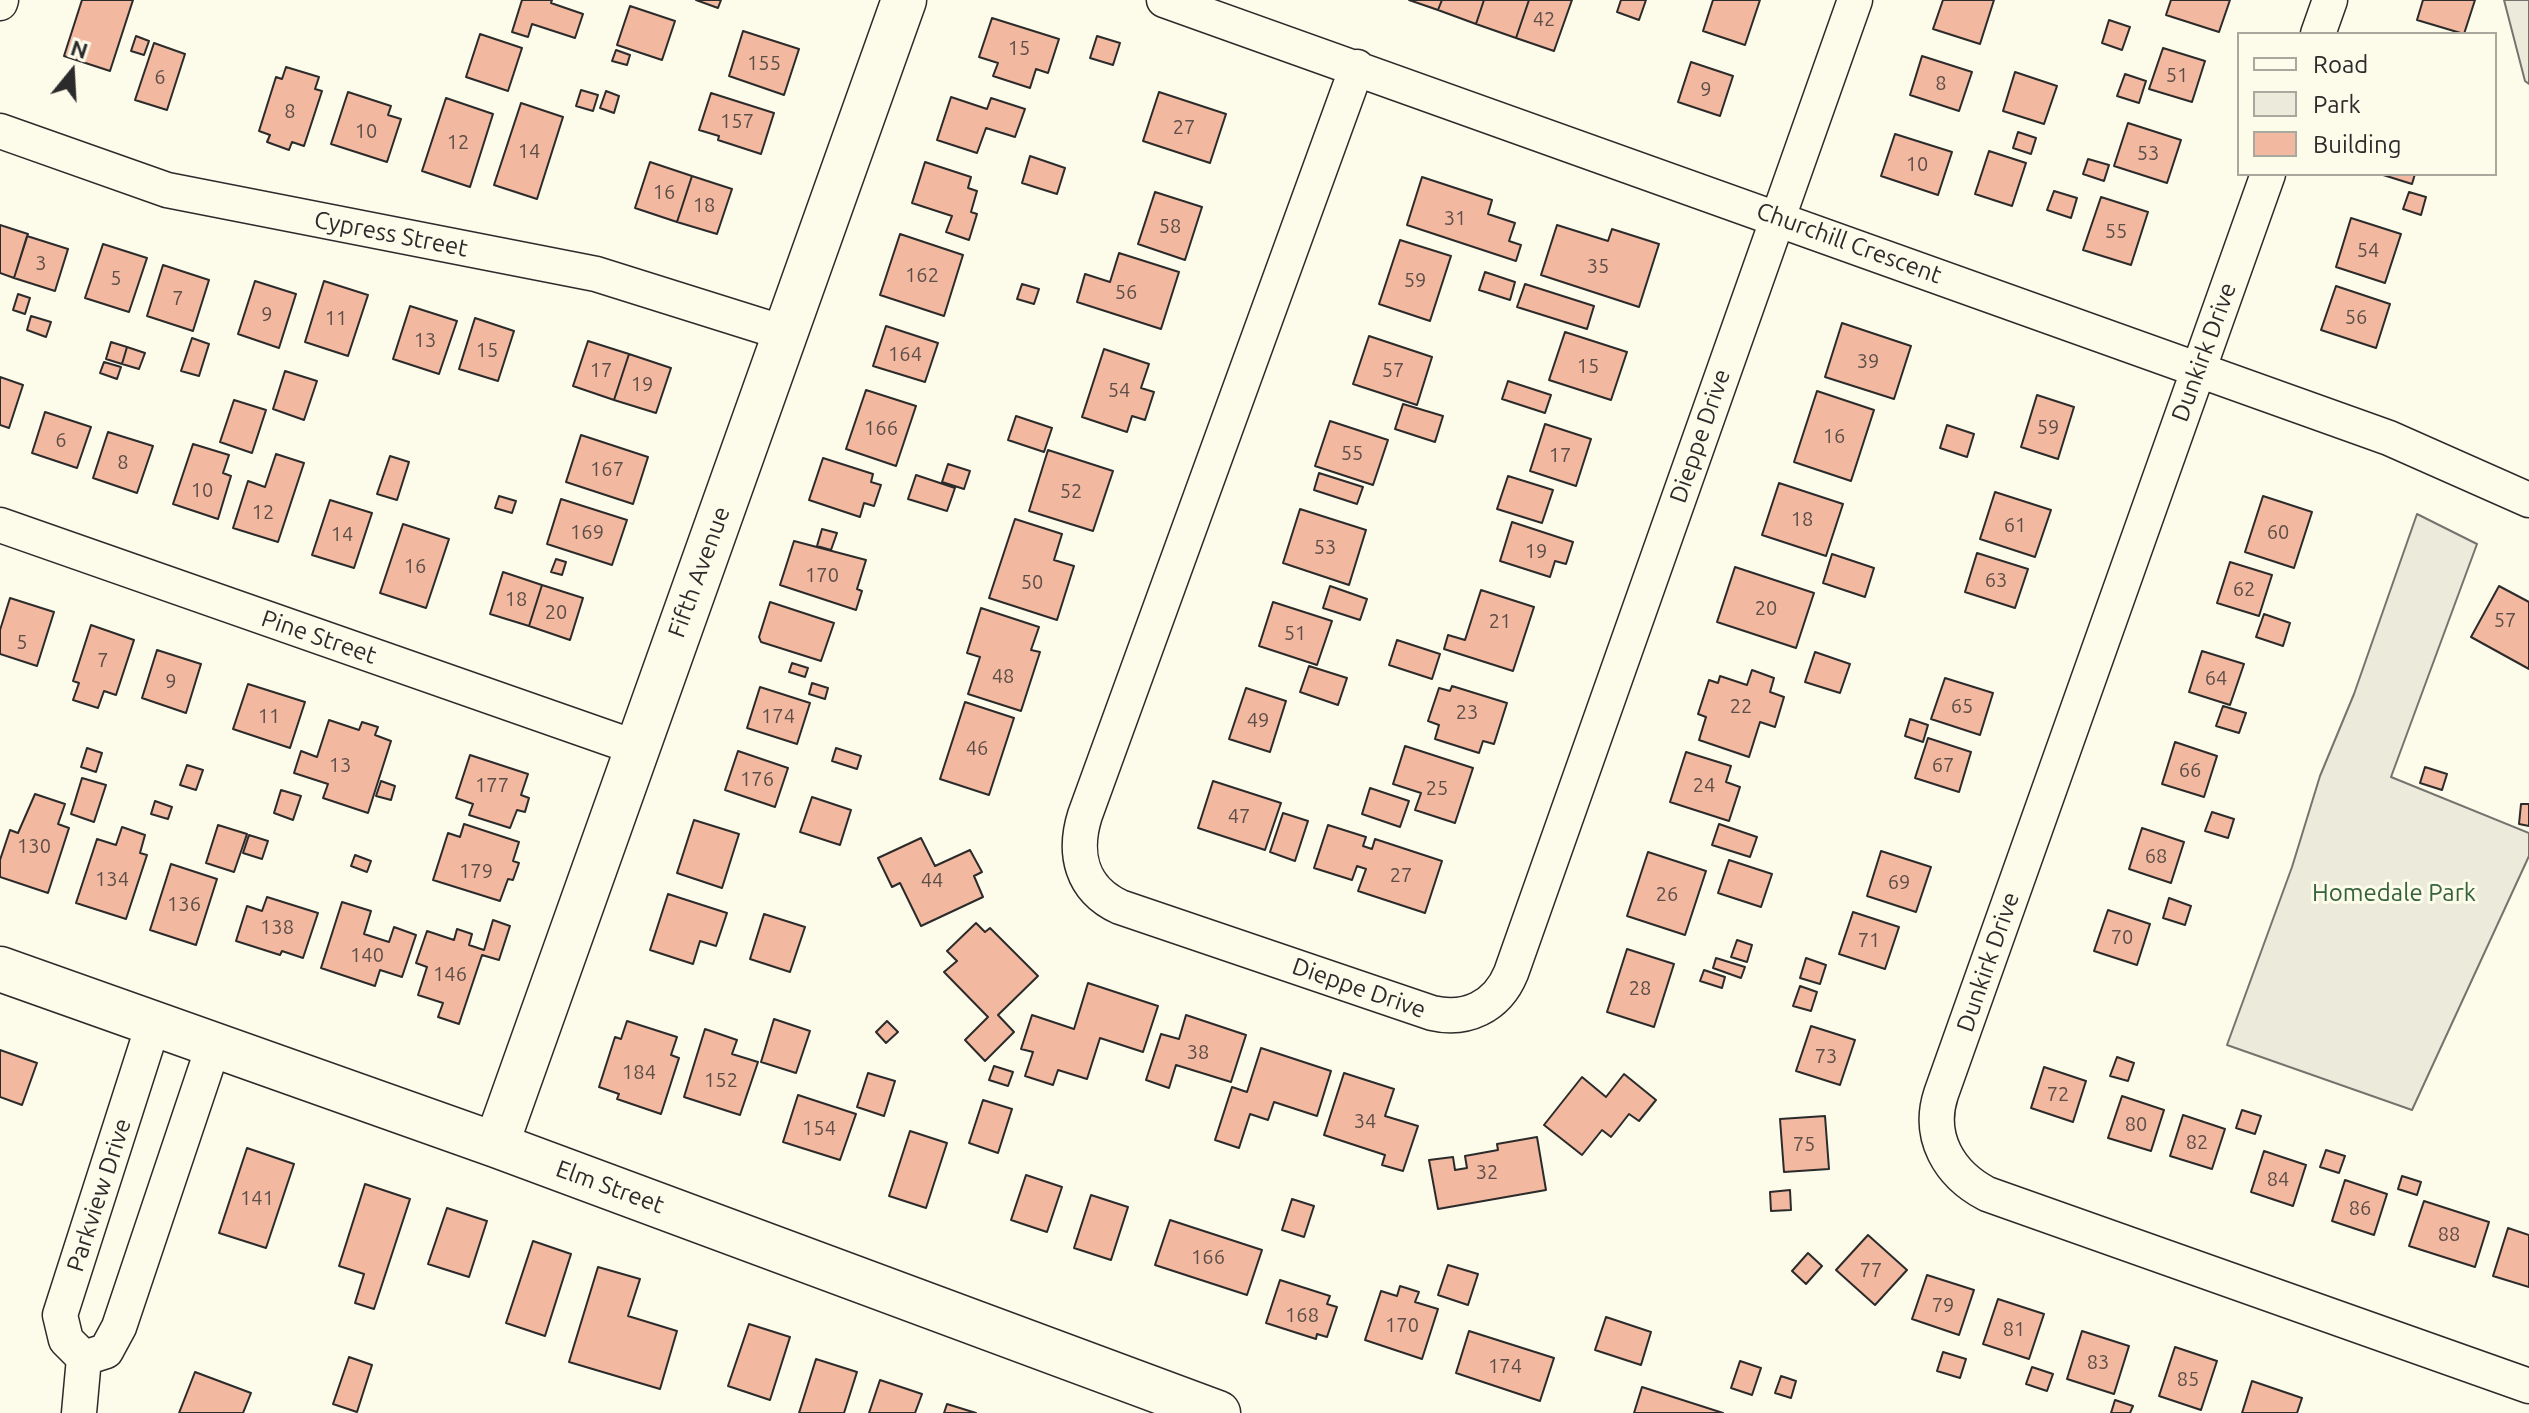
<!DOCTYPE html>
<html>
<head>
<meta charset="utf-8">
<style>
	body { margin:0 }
	#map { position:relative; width:2529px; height:1413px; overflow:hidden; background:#fdfbea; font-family:Ubuntu,sans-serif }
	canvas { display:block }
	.legend { position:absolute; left:2237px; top:32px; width:260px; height:144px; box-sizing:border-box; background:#fdfbea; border:2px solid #a9a89e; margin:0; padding:10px 14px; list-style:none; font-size:24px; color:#2b2b2b }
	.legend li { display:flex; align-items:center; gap:16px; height:40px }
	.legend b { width:40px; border:2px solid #a9a89e }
	.north { position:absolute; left:32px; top:32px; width:80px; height:80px; -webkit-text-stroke:6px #fdfbea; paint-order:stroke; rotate:18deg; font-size:22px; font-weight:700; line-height:32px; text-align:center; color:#2b2b2b }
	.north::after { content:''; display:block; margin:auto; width:28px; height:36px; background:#2b2b2b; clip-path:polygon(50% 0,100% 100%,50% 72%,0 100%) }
</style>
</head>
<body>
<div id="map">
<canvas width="2529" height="1413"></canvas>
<ul class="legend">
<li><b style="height:10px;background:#fdfbea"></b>Road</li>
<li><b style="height:22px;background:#ecebdb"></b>Park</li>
<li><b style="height:22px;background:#f2b8a0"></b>Building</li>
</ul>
<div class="north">N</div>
</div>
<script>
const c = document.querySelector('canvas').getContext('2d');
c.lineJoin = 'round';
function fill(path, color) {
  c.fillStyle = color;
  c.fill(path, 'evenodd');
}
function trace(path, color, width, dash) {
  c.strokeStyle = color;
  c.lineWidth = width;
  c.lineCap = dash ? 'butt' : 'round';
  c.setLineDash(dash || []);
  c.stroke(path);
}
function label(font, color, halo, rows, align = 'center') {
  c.font = font + ' Ubuntu,sans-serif';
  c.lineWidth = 6;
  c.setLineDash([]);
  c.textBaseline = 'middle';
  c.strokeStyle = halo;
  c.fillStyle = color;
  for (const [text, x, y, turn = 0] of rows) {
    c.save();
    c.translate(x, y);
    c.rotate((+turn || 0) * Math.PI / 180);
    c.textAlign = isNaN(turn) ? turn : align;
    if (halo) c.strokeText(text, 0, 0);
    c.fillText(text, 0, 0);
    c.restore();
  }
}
const green = new Path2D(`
	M2504,0H2529V84L2525,81Z
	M2417,514L2477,544L2391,777L2529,833V856L2412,1110L2227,1045L2292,867L2320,776L2354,694Z`);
fill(green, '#ecebdb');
trace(green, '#74746e', 2);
const building = new Path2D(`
	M82,0H133L110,71L64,56Z
	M522,0H552L551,3L583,14L575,38L532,24L528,37L512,32Z
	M696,0H721L718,8Z
	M1409,0H1442L1438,10Z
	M1442,0H1484L1476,24L1438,10Z
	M1484,0H1529L1516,38L1476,24Z
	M1529,0H1572L1554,51L1516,38Z
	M1621,0H1646L1639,20L1617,12Z
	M1713,0H1760L1745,45L1703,31Z
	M1943,0H1994L1980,44L1933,29Z
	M2171,0H2230L2219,32L2166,15Z
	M2423,0H2475L2464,34L2417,20Z
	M630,6L675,21L662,60L617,45Z
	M992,18L1059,39L1048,73L1036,69L1030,88L993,76L998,63L979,57Z
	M2109,20L2130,27L2122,50L2102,43Z
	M743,31L799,49L784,95L729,76Z
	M480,34L522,48L508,91L466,77Z
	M136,36L149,41L144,55L131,51Z
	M1097,36L1120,43L1113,65L1090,58Z
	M154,43L185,54L167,110L135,100Z
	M2163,48L2205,61L2192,102L2149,89Z
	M616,50L630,55L627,65L612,61Z
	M1922,56L1972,72L1959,111L1910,95Z
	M1691,62L1733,76L1720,116L1678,102Z
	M286,67L319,77L315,89L322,91L304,146L292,142L289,150L267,142L270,135L259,131L276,77L282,79Z
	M2015,72L2057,86L2044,124L2003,111Z
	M2125,74L2146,81L2139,103L2117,96Z
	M581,90L598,95L593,111L576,106Z
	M606,91L619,96L614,113L600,108Z
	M348,92L391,106L388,115L401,119L387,162L331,144Z
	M1159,92L1226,114L1210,163L1143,141Z
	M711,93L774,113L761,154L718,140L719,136L699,130Z
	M951,97L987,109L991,98L1025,109L1015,137L986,128L977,153L937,140Z
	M446,98L493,114L470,187L422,171Z
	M521,103L563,117L537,199L494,185Z
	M2128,123L2181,140L2167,183L2114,166Z
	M2018,132L2036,138L2031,154L2013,148Z
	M1895,134L1952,152L1938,195L1881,176Z
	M1989,151L2026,163L2012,206L1975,194Z
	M1030,156L1065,168L1057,194L1022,183Z
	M2088,159L2109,165L2104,181L2083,174Z
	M650,162L692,176L677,222L635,208Z
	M925,162L971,177L968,188L977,191L971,212L977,214L969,240L946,232L952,216L912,203Z
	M2380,174H2415L2412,184Z
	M692,176L732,189L717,234L677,222Z
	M1422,177L1492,200L1488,214L1515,223L1509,241L1521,245L1516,261L1407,225Z
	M2054,191L2077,198L2071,218L2047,210Z
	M1155,192L1202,207L1185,260L1138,244Z
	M2409,192L2426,197L2421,215L2403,209Z
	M2101,197L2148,212L2131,265L2083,250Z
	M2351,218L2401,234L2385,283L2336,267Z
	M0,225L28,234L14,278L0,273Z
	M1557,225L1608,241L1612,229L1659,244L1639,307L1541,275Z
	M900,234L963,255L944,316L880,295Z
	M27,236L68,249L55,291L14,278Z
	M1400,240L1451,256L1430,321L1379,304Z
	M103,244L147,258L129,312L85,298Z
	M1119,253L1179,272L1161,329L1077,302L1085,274L1110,282Z
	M163,265L209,280L193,331L147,316Z
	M1485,272L1515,282L1510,300L1479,290Z
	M255,281L296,294L279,348L238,334Z
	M324,281L368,295L348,356L305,342Z
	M1022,284L1039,289L1034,304L1017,299Z
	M1525,284L1594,306L1587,329L1517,307Z
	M2336,286L2390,304L2376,348L2321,330Z
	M18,294L30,298L25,314L13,310Z
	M410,306L457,321L439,374L393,359Z
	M31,316L51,322L46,337L27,330Z
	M475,318L514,331L498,381L459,369Z
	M1842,323L1911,346L1894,399L1825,377Z
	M886,326L938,343L925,382L873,366Z
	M1565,332L1627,352L1611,400L1549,380Z
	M1369,336L1432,357L1417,405L1353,384Z
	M192,338L209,344L199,376L181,371Z
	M588,341L629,354L614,400L573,386Z
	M111,342L127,347L122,364L106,359Z
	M127,347L145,353L139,369L122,364Z
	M1104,349L1149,364L1141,388L1154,392L1145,420L1132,416L1127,432L1082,417Z
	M629,354L671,368L656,413L614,400Z
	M104,362L121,367L117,379L100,373Z
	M285,371L317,381L304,420L273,409Z
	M0,377L23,385L9,428L0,425Z
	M1508,381L1551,395L1545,413L1502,399Z
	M866,390L916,406L896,466L846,449Z
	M1817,391L1874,410L1851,481L1794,462Z
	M2037,395L2074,407L2058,459L2021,447Z
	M234,400L266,410L252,453L220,442Z
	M1403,404L1443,416L1435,442L1395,429Z
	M45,412L91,427L77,468L32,453Z
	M1016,416L1052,428L1044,452L1008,440Z
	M1330,421L1388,440L1373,485L1315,466Z
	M1545,424L1591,439L1576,486L1530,471Z
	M1947,425L1974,434L1967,457L1940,448Z
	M108,432L153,446L137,493L93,478Z
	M581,435L648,457L633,504L566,482Z
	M193,444L229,455L223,473L231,476L218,519L173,504Z
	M1048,450L1113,471L1093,531L1029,511Z
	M276,454L304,463L278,542L233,528L248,481L265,487Z
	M390,456L409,462L397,500L377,494Z
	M823,458L873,474L871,482L881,485L874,506L864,503L860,517L809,500Z
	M948,464L970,471L964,489L942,482Z
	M1319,473L1363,487L1357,504L1314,490Z
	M916,475L955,488L947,511L908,499Z
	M1508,476L1553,490L1542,523L1497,509Z
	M1779,483L1843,504L1826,556L1762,535Z
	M1995,492L2051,510L2035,557L1980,539Z
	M499,496L516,501L512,513L495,508Z
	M2263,496L2312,512L2294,568L2245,552Z
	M561,499L627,520L612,565L547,544Z
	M330,500L372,513L354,568L312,555Z
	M1300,509L1366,530L1349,585L1283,563Z
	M1015,519L1062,534L1054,560L1074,566L1057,620L989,598Z
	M1512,522L1573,542L1566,564L1555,561L1550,577L1500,561Z
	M403,524L449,539L426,608L380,593Z
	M822,529L837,533L831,550L817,546Z
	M794,541L866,560L857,589L862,591L856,610L780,585Z
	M1977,553L2028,569L2015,608L1965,592Z
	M1832,554L1874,568L1865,597L1823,583Z
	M556,559L566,562L562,575L551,572Z
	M2230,562L2272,575L2259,616L2217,603Z
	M1735,567L1814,593L1796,648L1717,622Z
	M503,572L542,585L529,626L490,614Z
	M542,585L583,598L570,640L529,626Z
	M1330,586L1367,599L1360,620L1323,608Z
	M2499,586L2529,602V669L2471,637Z
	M1481,590L1534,607L1513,671L1444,649L1448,635L1465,640Z
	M10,598L54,612L37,666L0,654V630Z
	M770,602L834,623L821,661L761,642L759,637Z
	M1273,602L1332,621L1317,665L1259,646Z
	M981,608L1039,627L1031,650L1040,652L1021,711L968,694L980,657L967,653Z
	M2264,614L2290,623L2283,646L2256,637Z
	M91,625L134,640L116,695L104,691L98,708L73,700L79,683L73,681Z
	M1397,640L1440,654L1432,679L1389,665Z
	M157,650L201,664L186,713L142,698Z
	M2202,651L2244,664L2230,705L2189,692Z
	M1815,652L1850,664L1840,693L1805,682Z
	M792,663L808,668L805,677L789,672Z
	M1309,666L1347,678L1338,705L1300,692Z
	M1752,670L1774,678L1770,692L1784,697L1775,727L1760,722L1749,757L1699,740L1706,717L1698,714L1709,680L1718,683L1720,676L1747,685Z
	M1945,678L1993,693L1980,735L1931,719Z
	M812,683L828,688L825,699L809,694Z
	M248,684L305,702L290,748L233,729Z
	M1452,686L1507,703L1494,744L1483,741L1479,753L1435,739L1439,725L1428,721L1439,688L1450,691Z
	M760,687L810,703L797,744L747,728Z
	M1246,688L1286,701L1270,752L1229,739Z
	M965,702L1014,718L989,795L940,779Z
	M2223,706L2246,713L2239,733L2216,726Z
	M1910,719L1928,725L1923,742L1905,736Z
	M329,720L359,730L362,722L378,727L375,735L391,741L368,813L323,798L328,784L294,773L301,751L317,757Z
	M1928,738L1971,752L1959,792L1915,778Z
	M2175,742L2217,756L2204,797L2162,784Z
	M1405,746L1473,768L1455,823L1415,810L1421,793L1393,784Z
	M87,748L102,753L96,772L81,767Z
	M836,748L861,756L857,769L832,761Z
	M738,751L788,768L775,807L725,790Z
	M1686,752L1731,766L1726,782L1740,787L1729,821L1670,802Z
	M470,755L528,774L521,795L529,798L525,812L517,810L510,828L469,815L473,804L456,798Z
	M187,765L203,770L196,790L180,785Z
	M2425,767L2447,774L2442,790L2420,783Z
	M82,778L106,785L94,822L71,814Z
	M381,781L395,786L391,800L376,796Z
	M1213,781L1281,803L1265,850L1198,828Z
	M1370,788L1409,801L1400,827L1362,814Z
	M281,790L301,796L293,820L274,813Z
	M35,794L65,804L58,824L69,828L48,893L0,877V860L10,830L18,833Z
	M812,797L851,810L840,845L800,832Z
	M155,801L172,807L168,819L151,814Z
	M2521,804H2529V826L2519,824Z
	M2212,812L2234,819L2228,838L2205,831Z
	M1283,813L1308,821L1295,861L1270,852Z
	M694,820L739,834L722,888L677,873Z
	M464,824L519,842L513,861L519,863L513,880L508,879L500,901L433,880L448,833L460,837Z
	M1719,824L1757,837L1750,857L1712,845Z
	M218,825L247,834L234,872L206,863Z
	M1328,825L1366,837L1363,846L1372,849L1375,839L1442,861L1425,913L1358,891L1366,869L1357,866L1352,880L1314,868Z
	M122,827L145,835L140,853L147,855L126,919L76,903L97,839L116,845Z
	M2142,828L2184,842L2171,883L2129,869Z
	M249,835L268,841L262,859L243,853Z
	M921,838L935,866L970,850L982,872L974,876L983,897L921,926L900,883L892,887L878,858Z
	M1881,851L1931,867L1916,912L1867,896Z
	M1648,852L1706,871L1685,935L1627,916Z
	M355,855L371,861L367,872L351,866Z
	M1729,860L1772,874L1761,907L1718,893Z
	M171,864L217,879L196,945L150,930Z
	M668,894L727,913L716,946L700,941L693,964L650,950Z
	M267,897L318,913L303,958L282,951L280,955L236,941L247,906L262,911Z
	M2169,898L2191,906L2185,925L2163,918Z
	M342,902L371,911L364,934L389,942L394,927L416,935L402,977L380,970L375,986L321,968Z
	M2108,910L2150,924L2137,965L2094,951Z
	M1853,912L1899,927L1885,969L1839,954Z
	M764,914L805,927L790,972L750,959Z
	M493,920L510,926L499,960L482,955L459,1024L438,1017L443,1003L418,995L427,967L416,963L427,931L454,940L457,929L472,934L469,945L484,950Z
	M976,923L985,932L990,928L1038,976L998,1015L1014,1032L985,1061L965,1040L988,1017L944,972L957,961L947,951Z
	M1737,940L1752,945L1747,962L1731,957Z
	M1627,949L1674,964L1654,1027L1607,1012Z
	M1716,958L1745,967L1741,978L1713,968Z
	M1806,958L1826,965L1820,984L1800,978Z
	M1704,970L1725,977L1722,988L1700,981Z
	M1088,983L1158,1006L1143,1052L1100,1038L1087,1079L1058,1070L1053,1085L1025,1076L1033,1052L1021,1049L1032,1015L1074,1029Z
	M1800,986L1817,992L1811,1011L1793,1006Z
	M1186,1015L1246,1035L1231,1082L1176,1065L1169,1088L1146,1080L1161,1034L1179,1039Z
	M774,1019L810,1031L796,1073L761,1062Z
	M627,1021L677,1037L671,1055L679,1058L661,1114L617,1099L619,1094L599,1087L615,1037L621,1039Z
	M887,1021L898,1032L886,1043L876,1032Z
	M1811,1026L1855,1040L1840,1085L1796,1071Z
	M705,1029L737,1040L732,1054L758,1062L740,1115L684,1097Z
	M1261,1048L1331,1071L1317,1116L1274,1102L1268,1120L1250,1114L1239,1148L1215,1140L1232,1087L1247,1092Z
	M0,1050L37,1063L22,1105L0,1097Z
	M2117,1057L2134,1063L2128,1081L2110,1076Z
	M994,1066L1013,1072L1008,1086L989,1080Z
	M2044,1067L2086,1081L2073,1122L2031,1108Z
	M868,1073L895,1081L884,1116L857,1107Z
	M1344,1073L1394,1089L1385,1116L1418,1126L1403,1171L1382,1165L1385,1155L1324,1135Z
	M1624,1074L1656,1100L1639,1121L1629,1114L1611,1137L1602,1130L1582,1155L1544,1125L1582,1077L1606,1097Z
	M798,1095L856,1114L840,1160L783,1142Z
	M2122,1096L2164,1110L2151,1151L2108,1138Z
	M983,1100L1012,1109L998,1153L969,1143Z
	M2242,1110L2261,1116L2255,1134L2236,1128Z
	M2183,1115L2225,1129L2212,1169L2170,1156Z
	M1825,1116L1829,1169L1784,1172L1780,1119Z
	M910,1131L947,1143L926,1208L889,1196Z
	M1537,1137L1546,1190L1438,1209L1429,1160L1453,1157L1455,1170L1467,1168L1465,1156L1498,1150L1497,1144Z
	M247,1148L294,1164L266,1248L219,1233Z
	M2326,1150L2345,1156L2339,1173L2320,1167Z
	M2264,1151L2306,1165L2293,1206L2251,1192Z
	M1026,1175L1062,1187L1047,1232L1011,1220Z
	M2402,1176L2421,1182L2417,1195L2398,1189Z
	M2345,1180L2387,1194L2374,1235L2332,1221Z
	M365,1184L410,1199L374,1309L355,1303L364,1274L339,1266Z
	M1790,1190L1791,1210L1771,1211L1770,1192Z
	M1091,1195L1128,1207L1111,1260L1074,1248Z
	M1292,1199L1314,1206L1304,1237L1282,1230Z
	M2424,1201L2489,1222L2475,1267L2409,1246Z
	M447,1208L487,1221L469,1277L428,1264Z
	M1170,1220L1262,1250L1247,1295L1155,1265Z
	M2508,1228L2529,1235V1287L2493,1276Z
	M1868,1235L1907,1270L1875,1305L1836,1270Z
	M533,1241L571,1254L545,1336L506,1323Z
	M1808,1253L1822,1266L1806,1284L1792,1271Z
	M1448,1265L1478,1274L1468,1305L1438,1295Z
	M598,1267L640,1279L628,1316L677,1331L660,1389L569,1362Z
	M1927,1275L1974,1290L1959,1335L1912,1319Z
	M1280,1280L1330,1296L1327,1304L1337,1307L1327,1337L1317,1334L1316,1339L1266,1323Z
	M1400,1286L1419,1292L1415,1302L1438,1309L1422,1359L1365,1340L1381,1291L1397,1296Z
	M1998,1299L2044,1314L2029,1359L1983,1344Z
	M1606,1317L1651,1332L1641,1365L1595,1350Z
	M749,1324L790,1337L770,1400L728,1386Z
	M1469,1331L1554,1358L1540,1401L1456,1373Z
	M2082,1331L2129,1346L2114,1394L2067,1379Z
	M2175,1347L2217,1361L2201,1410L2159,1396Z
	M1943,1352L1966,1359L1960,1378L1937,1371Z
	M349,1357L372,1365L357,1412L333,1404Z
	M816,1359L857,1372L844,1413H799Z
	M1740,1361L1761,1368L1752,1395L1731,1388Z
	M2032,1367L2053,1374L2047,1391L2026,1384Z
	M195,1372L251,1393L243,1413H179Z
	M1781,1376L1796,1381L1791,1398L1775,1393Z
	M880,1380L922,1394L915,1413H869Z
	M2252,1381L2302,1398L2297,1413H2242Z
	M1642,1387L1723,1413H1634Z
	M2115,1400L2133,1406L2130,1413H2111Z
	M947,1404L976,1413H944Z`);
fill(building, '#f2b8a0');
trace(building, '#2b2b2b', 2);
const street = new Path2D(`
	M1164,0L2389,438L2529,500
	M0,3L1,0
	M2318,34L2330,0
	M1357,67L1085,815C1073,853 1081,889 1120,907L1432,1013C1466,1021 1497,1007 1511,973L1855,0
	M0,131L167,190L596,274L784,333
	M2268,174L1941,1094C1927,1137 1949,1174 1987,1194L2529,1386
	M0,525L637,748
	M153,1025L60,1315L66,1340L84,1358L106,1351L119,1327L213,1047
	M79,1413L84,1358`);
const secondary = new Path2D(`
	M0,969L496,1145L1218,1413
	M496,1145L904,0`);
trace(street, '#2b2b2b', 37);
trace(secondary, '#2b2b2b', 47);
trace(street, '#fdfbea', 34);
trace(secondary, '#fdfbea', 44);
label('20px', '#5d4e48', null, [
	["42",1544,19],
	["15",1019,48],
	["155",764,63],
	["51",2177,75],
	["6",160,77],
	["8",1941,83],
	["9",1706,89],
	["8",290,111],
	["157",737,121],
	["27",1184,127],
	["10",366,131],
	["12",458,142],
	["14",529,151],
	["53",2148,153],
	["10",1917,164],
	["16",664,192],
	["18",704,205],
	["31",1455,218],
	["58",1170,226],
	["55",2116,231],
	["54",2368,250],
	["3",41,263],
	["35",1598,266],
	["162",922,275],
	["5",116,278],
	["59",1415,280],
	["56",1126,292],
	["7",178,298],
	["9",267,314],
	["56",2356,317],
	["11",336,318],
	["13",425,340],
	["15",487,350],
	["164",905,354],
	["39",1868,361],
	["15",1588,366],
	["17",601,370],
	["57",1393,370],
	["19",642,384],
	["54",1119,390],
	["59",2048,427],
	["166",881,428],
	["16",1834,436],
	["6",61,440],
	["55",1352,453],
	["17",1560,455],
	["8",123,462],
	["167",607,469],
	["10",202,490],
	["52",1071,491],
	["12",263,512],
	["18",1802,519],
	["61",2015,525],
	["169",587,532],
	["60",2278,532],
	["14",342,534],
	["53",1325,547],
	["19",1536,551],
	["16",415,566],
	["170",822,575],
	["63",1996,580],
	["50",1032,582],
	["62",2244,589],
	["18",516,599],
	["20",1766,608],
	["20",556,612],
	["57",2505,620],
	["21",1500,621],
	["51",1295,633],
	["5",22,642],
	["7",103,660],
	["48",1003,676],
	["64",2216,678],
	["9",171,681],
	["22",1741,706],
	["65",1962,706],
	["23",1467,712],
	["11",269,716],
	["174",778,716],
	["49",1258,720],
	["46",977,748],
	["13",340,765],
	["67",1943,765],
	["66",2190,770],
	["176",757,779],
	["177",492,785],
	["24",1704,785],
	["25",1437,788],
	["47",1239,816],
	["130",34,846],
	["68",2156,856],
	["179",476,871],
	["27",1401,875],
	["134",112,879],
	["44",932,880],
	["69",1899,882],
	["26",1667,894],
	["136",184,904],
	["138",277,927],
	["70",2122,937],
	["71",1869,940],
	["140",367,955],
	["146",450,974],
	["28",1640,988],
	["38",1198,1052],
	["73",1826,1056],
	["184",639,1072],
	["152",721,1080],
	["72",2058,1094],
	["34",1365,1121],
	["80",2136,1124],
	["154",819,1128],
	["82",2197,1142],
	["75",1804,1144],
	["32",1487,1172],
	["84",2278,1179],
	["141",257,1198],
	["86",2360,1208],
	["88",2449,1234],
	["166",1208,1257],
	["77",1871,1270],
	["79",1943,1305],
	["168",1302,1315],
	["170",1402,1325],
	["81",2014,1329],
	["83",2098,1362],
	["174",1505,1366],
	["85",2188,1379]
]);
label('24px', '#2b2b2b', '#fdfbea', [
	["Cypress Street",391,234,11],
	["Churchill Crescent",1849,243,20],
	["Dunkirk Drive",2204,352,-70],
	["Dieppe Drive",1700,436,-71],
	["Fifth Avenue",699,572,-70],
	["Pine Street",319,637,19],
	["Dunkirk Drive",1988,962,-71],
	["Dieppe Drive",1359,988,19],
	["Elm Street",610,1187,20],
	["Parkview Drive",99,1195,-72]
]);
label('24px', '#34623c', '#fdfbea', [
	["Homedale Park",2394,893]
]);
</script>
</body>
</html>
